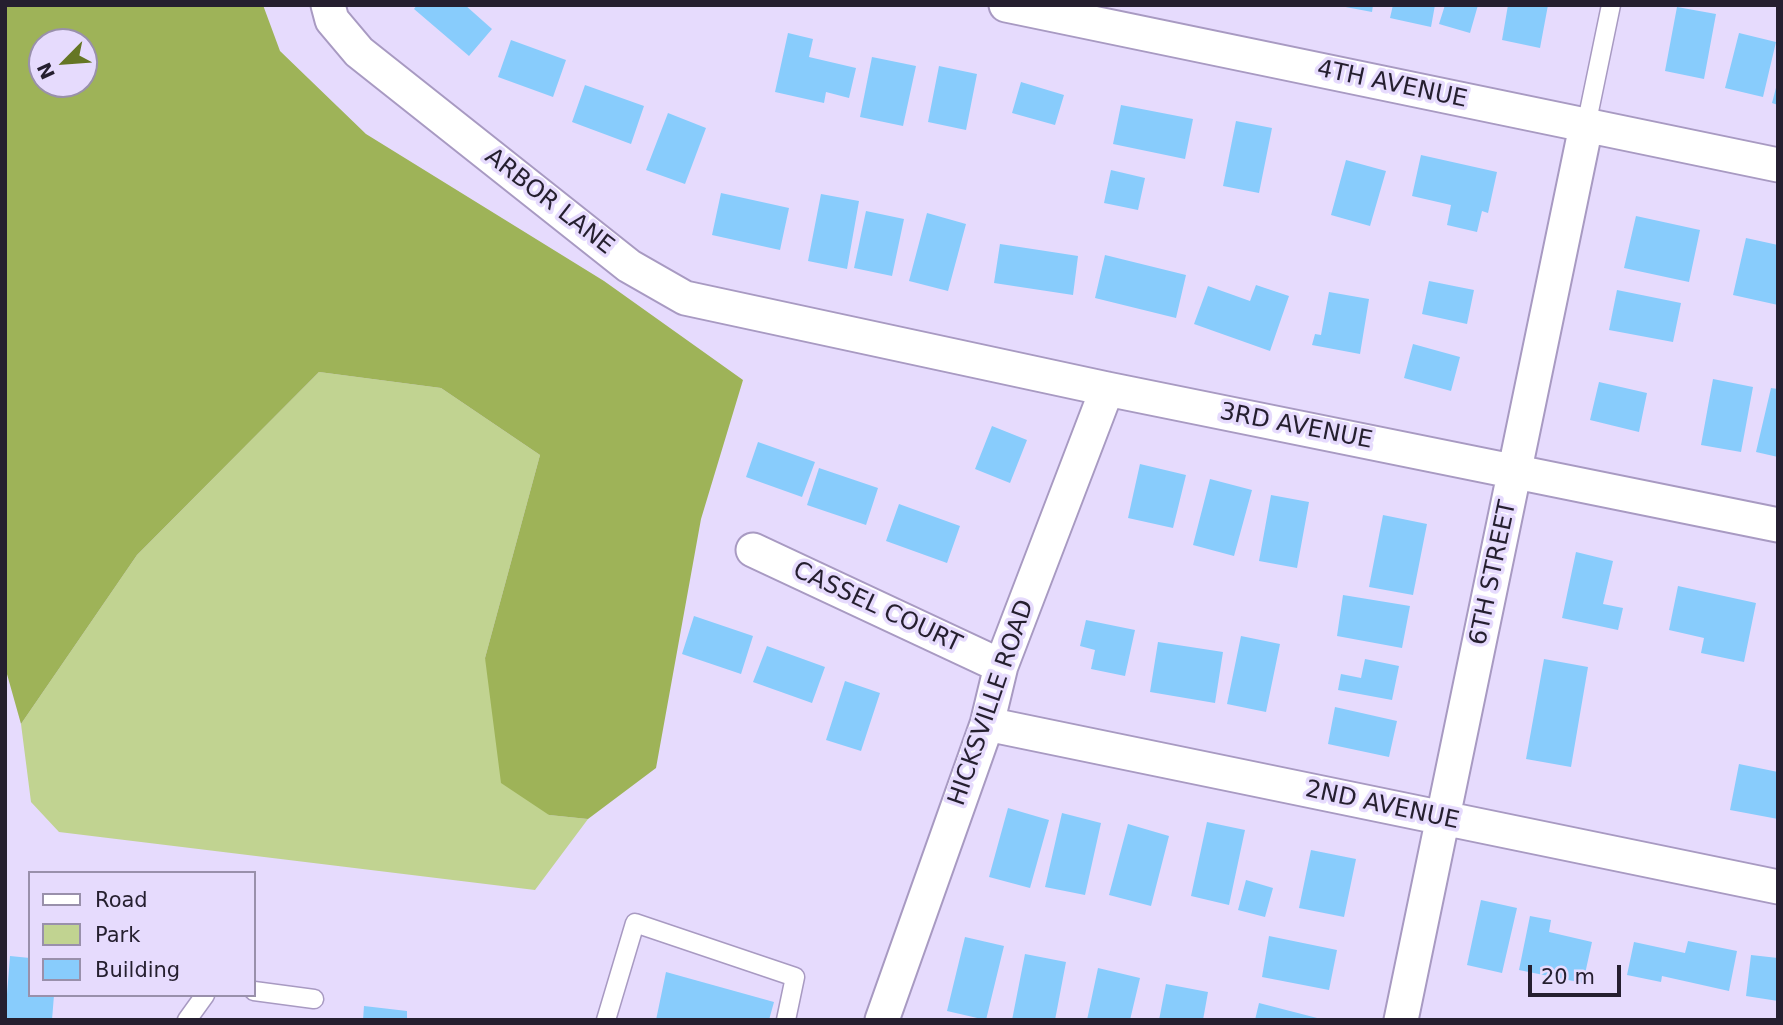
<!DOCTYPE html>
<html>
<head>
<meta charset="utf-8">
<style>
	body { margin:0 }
	#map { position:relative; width:1783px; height:1025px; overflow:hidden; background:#e6dbfd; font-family:"DejaVu Sans",sans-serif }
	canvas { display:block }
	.frame { position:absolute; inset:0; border:7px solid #251f2f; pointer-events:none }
	.legend { position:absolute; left:28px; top:871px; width:228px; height:126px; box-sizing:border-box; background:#e6dbfd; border:2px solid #9990ab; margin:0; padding:9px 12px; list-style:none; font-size:21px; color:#251f2f }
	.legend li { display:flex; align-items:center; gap:14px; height:35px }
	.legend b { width:35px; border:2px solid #9990ab }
	.north { position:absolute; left:28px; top:28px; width:70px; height:70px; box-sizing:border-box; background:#e6dbfd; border:2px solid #9990ab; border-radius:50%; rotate:245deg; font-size:19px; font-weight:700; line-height:28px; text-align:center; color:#251f2f }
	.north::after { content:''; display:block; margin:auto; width:24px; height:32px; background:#657624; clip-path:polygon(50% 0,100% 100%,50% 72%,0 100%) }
	.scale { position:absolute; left:1528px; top:965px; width:93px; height:32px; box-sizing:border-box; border:4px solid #251f2f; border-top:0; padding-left:9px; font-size:21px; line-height:24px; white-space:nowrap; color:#251f2f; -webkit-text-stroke:5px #e6dbfd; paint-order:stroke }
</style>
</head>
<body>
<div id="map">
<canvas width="1783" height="1025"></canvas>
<div class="frame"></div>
<ul class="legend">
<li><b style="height:9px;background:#fff"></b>Road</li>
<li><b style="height:19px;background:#c1d391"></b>Park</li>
<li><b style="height:19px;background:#88ccfc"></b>Building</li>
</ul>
<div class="north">N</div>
<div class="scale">20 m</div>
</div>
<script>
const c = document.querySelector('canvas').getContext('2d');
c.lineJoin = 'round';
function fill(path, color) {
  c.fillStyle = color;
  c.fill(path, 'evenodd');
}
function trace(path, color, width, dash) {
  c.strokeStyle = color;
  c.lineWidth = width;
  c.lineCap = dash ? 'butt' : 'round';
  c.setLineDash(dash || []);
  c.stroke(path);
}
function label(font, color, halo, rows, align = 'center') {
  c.font = font + ' "DejaVu Sans",sans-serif';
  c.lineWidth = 7;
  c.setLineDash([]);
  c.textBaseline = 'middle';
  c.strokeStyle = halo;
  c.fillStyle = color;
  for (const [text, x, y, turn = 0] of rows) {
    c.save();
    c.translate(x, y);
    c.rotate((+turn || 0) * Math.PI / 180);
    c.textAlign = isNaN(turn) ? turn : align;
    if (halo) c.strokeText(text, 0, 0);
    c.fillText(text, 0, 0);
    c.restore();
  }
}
fill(new Path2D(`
	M319,372L441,388L540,455L485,658L549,815L588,819L535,890L59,832L31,802L21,724L137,555Z`), '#c1d391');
fill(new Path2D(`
	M5,5H263L280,51L366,134L604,281L743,380L701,519L656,768L588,819L549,815L501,783L485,658L540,455L441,388L319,372L137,555L21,724L5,667ZM42,42H84V84H42Z`), '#9eb358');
fill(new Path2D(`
	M417,5H465L492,29L469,56L414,9Z
	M1335,5H1373L1372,12Z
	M1393,5H1435L1431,27L1390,18Z
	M1445,5H1478L1470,33L1439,24Z
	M1508,5H1548L1540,48L1502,40Z
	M1677,7L1716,14L1704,79L1665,71Z
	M788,33L813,39L809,57L856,68L849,98L826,92L824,103L775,92Z
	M1739,33L1776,42L1763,97L1725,88Z
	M511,40L566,60L553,97L498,77Z
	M872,57L916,66L903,126L860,117Z
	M939,66L977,74L966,130L928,122Z
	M1021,82L1064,95L1055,125L1012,113Z
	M1777,84H1778V105L1772,103Z
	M585,85L644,106L631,144L572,122Z
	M1121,105L1193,119L1185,159L1113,144Z
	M668,113L706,128L685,184L646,170Z
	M1236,121L1272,128L1259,193L1223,186Z
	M1421,155L1497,172L1488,213L1482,211L1477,232L1447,225L1451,205L1412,196Z
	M1346,160L1386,171L1370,226L1331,215Z
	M1111,170L1145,178L1138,210L1104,203Z
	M721,193L789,208L780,250L712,235Z
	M821,194L859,201L847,269L808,261Z
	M866,211L904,219L892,276L854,268Z
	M927,213L966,224L948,291L909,281Z
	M1636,216L1700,230L1689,282L1624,268Z
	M1746,238L1778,245V305L1733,295Z
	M1000,244L1078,256L1073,295L994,283Z
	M1105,255L1186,275L1176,318L1095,298Z
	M1429,281L1474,290L1467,324L1422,314Z
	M1256,285L1289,296L1270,351L1194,324L1208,286L1250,301Z
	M1617,290L1681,303L1673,342L1609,330Z
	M1329,292L1369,299L1360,354L1312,345L1315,334L1321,335Z
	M1413,344L1460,357L1451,391L1404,378Z
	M1713,379L1753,387L1741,452L1701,445Z
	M1599,382L1647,393L1639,432L1590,420Z
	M1771,388L1778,389V457L1756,452Z
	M992,426L1027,440L1010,483L975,469Z
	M758,442L815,462L802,497L746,477Z
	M1140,464L1186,475L1173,528L1128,518Z
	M819,468L878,488L866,525L807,505Z
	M1210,479L1252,490L1234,556L1193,545Z
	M1271,495L1309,502L1297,568L1259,561Z
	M899,504L960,526L947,563L886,541Z
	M1383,515L1427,524L1413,595L1369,587Z
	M1576,552L1613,561L1603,604L1623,608L1618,630L1562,618Z
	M1678,586L1756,603L1744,662L1701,653L1704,638L1669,630Z
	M1343,595L1410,606L1402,648L1337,636Z
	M694,616L753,636L741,674L682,654Z
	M1086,620L1135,630L1125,676L1091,669L1095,650L1080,646Z
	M1241,636L1280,644L1266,712L1227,704Z
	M1158,642L1223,652L1215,703L1150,692Z
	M767,646L825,667L812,703L753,682Z
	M1365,659L1399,666L1392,700L1338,690L1341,674L1361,678Z
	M1544,659L1588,667L1571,767L1526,759Z
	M845,681L880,693L861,751L826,740Z
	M1335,707L1397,721L1389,757L1328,744Z
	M1739,764L1778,772V819L1730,810Z
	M1008,808L1049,820L1030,888L989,877Z
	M1062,813L1101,823L1085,895L1045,887Z
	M1207,822L1245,830L1229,905L1191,896Z
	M1128,824L1169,836L1151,906L1109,895Z
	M1311,850L1356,859L1344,917L1299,908Z
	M1246,880L1273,888L1265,917L1238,910Z
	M1481,900L1517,908L1502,973L1467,965Z
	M1530,916L1551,920L1549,932L1592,942L1583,983L1519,970Z
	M1269,936L1337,950L1329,990L1262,977Z
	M965,937L1004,946L986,1020L947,1011Z
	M1688,941L1737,951L1729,991L1662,976L1661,982L1627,975L1634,942L1685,953Z
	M1025,954L1066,962L1055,1020H1012Z
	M1751,955L1778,958V1001L1746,996Z
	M10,956L30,958V995H54L52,1020H5Z
	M1098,968L1140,978L1130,1020H1087Z
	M666,972L774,1002L769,1020H656Z
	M1166,984L1208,992L1203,1020H1159Z
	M1259,1003L1321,1019V1020H1255Z
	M364,1006L407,1011V1020H363Z`), '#88ccfc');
const lane = new Path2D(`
	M1586,126L1611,5
	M254,991L314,999
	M187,1020L205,995
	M606,1020L635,923L795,977L786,1020`);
const street = new Path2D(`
	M328,5L332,20L359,52L629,266L685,298L1107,389L1778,525
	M1006,5L1778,165
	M753,550L1001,666
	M987,724L1778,887
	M882,1020L987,724L1001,666L1107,389
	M1401,1020L1586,126`);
trace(lane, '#a89ac2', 21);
trace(street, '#a89ac2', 37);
trace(lane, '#fff', 18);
trace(street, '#fff', 33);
label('24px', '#251f2f', '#e6dbfd', [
	["4TH AVENUE",1392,85,12],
	["ARBOR LANE",549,202,38],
	["3RD AVENUE",1296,427,11],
	["6TH STREET",1494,573,-78],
	["CASSEL COURT",877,608,25],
	["HICKSVILLE ROAD",992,703,-71],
	["2ND AVENUE",1382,806,12]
]);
</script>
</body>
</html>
